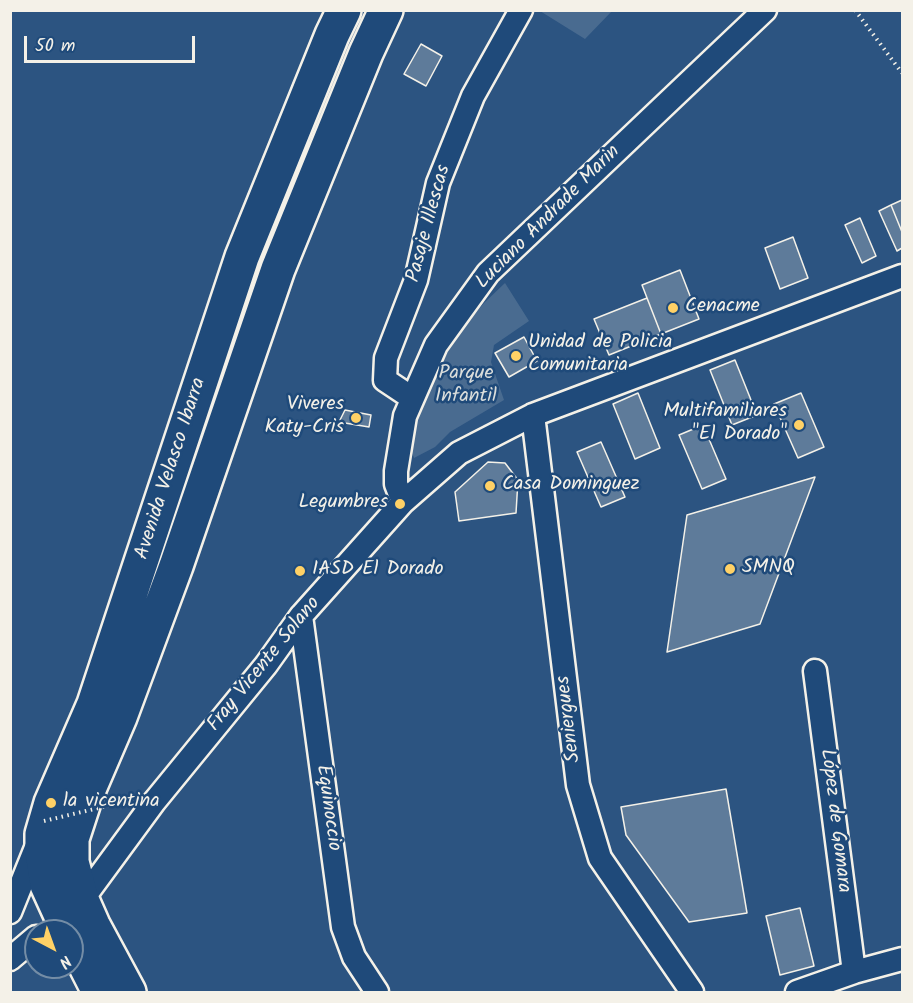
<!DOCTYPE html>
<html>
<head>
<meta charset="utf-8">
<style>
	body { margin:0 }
	#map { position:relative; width:913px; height:1003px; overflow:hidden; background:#2c5481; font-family:Kalam,sans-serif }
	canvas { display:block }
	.frame { position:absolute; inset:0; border:12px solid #f4f1e8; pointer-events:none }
	.north { position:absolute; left:24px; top:919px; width:60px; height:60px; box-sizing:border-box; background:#1f4a7a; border:2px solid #748da6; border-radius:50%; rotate:139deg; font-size:16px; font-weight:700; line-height:24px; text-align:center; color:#f4f1e8 }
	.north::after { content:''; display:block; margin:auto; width:21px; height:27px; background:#ffd166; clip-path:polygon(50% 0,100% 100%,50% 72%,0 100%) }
	.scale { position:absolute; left:24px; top:36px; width:171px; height:27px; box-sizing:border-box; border:3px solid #f4f1e8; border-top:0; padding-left:8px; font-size:18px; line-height:21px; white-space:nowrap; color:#f4f1e8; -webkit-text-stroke:4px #1f4a7a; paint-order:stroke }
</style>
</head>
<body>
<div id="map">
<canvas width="913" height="1003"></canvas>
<div class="frame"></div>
<div class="north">N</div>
<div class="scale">50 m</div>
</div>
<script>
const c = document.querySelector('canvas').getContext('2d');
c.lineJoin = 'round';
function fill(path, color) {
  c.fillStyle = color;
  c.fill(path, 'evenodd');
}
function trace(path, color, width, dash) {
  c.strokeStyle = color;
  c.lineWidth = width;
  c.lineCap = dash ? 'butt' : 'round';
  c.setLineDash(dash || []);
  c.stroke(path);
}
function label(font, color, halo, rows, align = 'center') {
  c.font = font + ' Kalam,sans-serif';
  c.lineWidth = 5;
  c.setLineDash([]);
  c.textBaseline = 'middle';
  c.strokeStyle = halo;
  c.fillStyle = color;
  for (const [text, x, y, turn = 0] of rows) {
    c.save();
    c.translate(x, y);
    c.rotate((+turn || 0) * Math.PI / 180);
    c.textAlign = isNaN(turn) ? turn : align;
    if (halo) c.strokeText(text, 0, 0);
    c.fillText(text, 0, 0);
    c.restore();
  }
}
fill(new Path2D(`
	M540,11H612L585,39Z
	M505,283L529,321L494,345L491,362L504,400L450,432L435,447L414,458L410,447L418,412L454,339L484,303Z`), '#496b90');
const building = new Path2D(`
	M421,44L442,56L426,86L404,74Z
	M902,200V232L891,205Z
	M891,205L902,232V248L897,251L879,211Z
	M860,218L876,256L862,263L845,225Z
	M793,237L808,278L780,289L765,248Z
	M680,270L699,319L661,334L642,285Z
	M647,298L661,334L609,355L594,319Z
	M524,337L537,361L509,377L495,353Z
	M735,360L757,415L732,425L710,370Z
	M638,393L660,448L635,459L613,404Z
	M801,393L824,447L798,458L774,404Z
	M345,410L371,415L369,427L339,422Z
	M703,425L726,479L702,489L679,435Z
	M601,442L625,497L601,507L577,452Z
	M488,462L505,463L518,480L516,513L459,521L455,492Z
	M815,477L760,624L667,652L687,515Z
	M726,789L747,913L689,922L626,835L621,807Z
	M800,908L814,966L780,975L766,916Z`);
fill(building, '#5e7b9a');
trace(building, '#f4f1e8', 1.5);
const minor = new Path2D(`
	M412,398L385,380L386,358L416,280L438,183L473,96L521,10
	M533,415L578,785L600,858L692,992
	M403,502L396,484V471L405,416L436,345L488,273L765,10
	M301,616L343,927L354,957L377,992
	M815,671L854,972
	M82,900L154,802L266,665L301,616L403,502L459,453L533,415L902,276
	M10,912L40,838
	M10,959L36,937
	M797,992L854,972L902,959`);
const primary = new Path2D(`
	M68,931L47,885L42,852V834L51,803L94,704L242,257L332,35L344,10
	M72,939L99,992
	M129,992L93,925L82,900L72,862V839L86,796L120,717L176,566L278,269L366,53L386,10`);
trace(minor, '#f4f1e8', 27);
trace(primary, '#f4f1e8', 38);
trace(new Path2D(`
	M855,10L902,73`), '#f4f1e8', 4, [1.5, 4.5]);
trace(minor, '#1f4a7a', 22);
trace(primary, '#1f4a7a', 33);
trace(new Path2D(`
	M44,821L136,799`), '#f4f1e8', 4, [1.5, 4.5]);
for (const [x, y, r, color] of [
	[673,308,6,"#ffd166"],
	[516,356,6,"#ffd166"],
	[356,418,6,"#ffd166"],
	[799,425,6,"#ffd166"],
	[490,486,6,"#ffd166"],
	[400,504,6,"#ffd166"],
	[730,569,6,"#ffd166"],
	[300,571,6,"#ffd166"],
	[51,803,6,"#ffd166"]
]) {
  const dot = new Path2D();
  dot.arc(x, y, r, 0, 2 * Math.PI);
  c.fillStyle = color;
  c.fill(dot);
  trace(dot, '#1f4a7a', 2);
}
label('20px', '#f4f1e8', '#1f4a7a', [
	["Luciano Andrade Marin",549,218,-45],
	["Pasaje Illescas",430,224,-75],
	["Avenida Velasco Ibarra",172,469,-72],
	["Fray Vicente Solano",265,665,-51],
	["Seniergues",570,719,-97],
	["Equinoccio",327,808,82],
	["López de Gomara",834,821,83]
]);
label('20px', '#f4f1e8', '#1f4a7a', [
	["Cenacme",685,308],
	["Unidad de Policia",528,344],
	["Comunitaria",528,367],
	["Viveres",344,406,"right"],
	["Katy-Cris",344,429,"right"],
	["Multifamiliares",787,413,"right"],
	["\"El Dorado\"",787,436,"right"],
	["Casa Dominguez",502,486],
	["Legumbres",388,504,"right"],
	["SMNQ",742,569],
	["IASD El Dorado",312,571],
	["la vicentina",63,803]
], 'left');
label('20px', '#dadddb', '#1f4a7a', [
	["Parque",466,375],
	["Infantil",466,398]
]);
</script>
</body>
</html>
